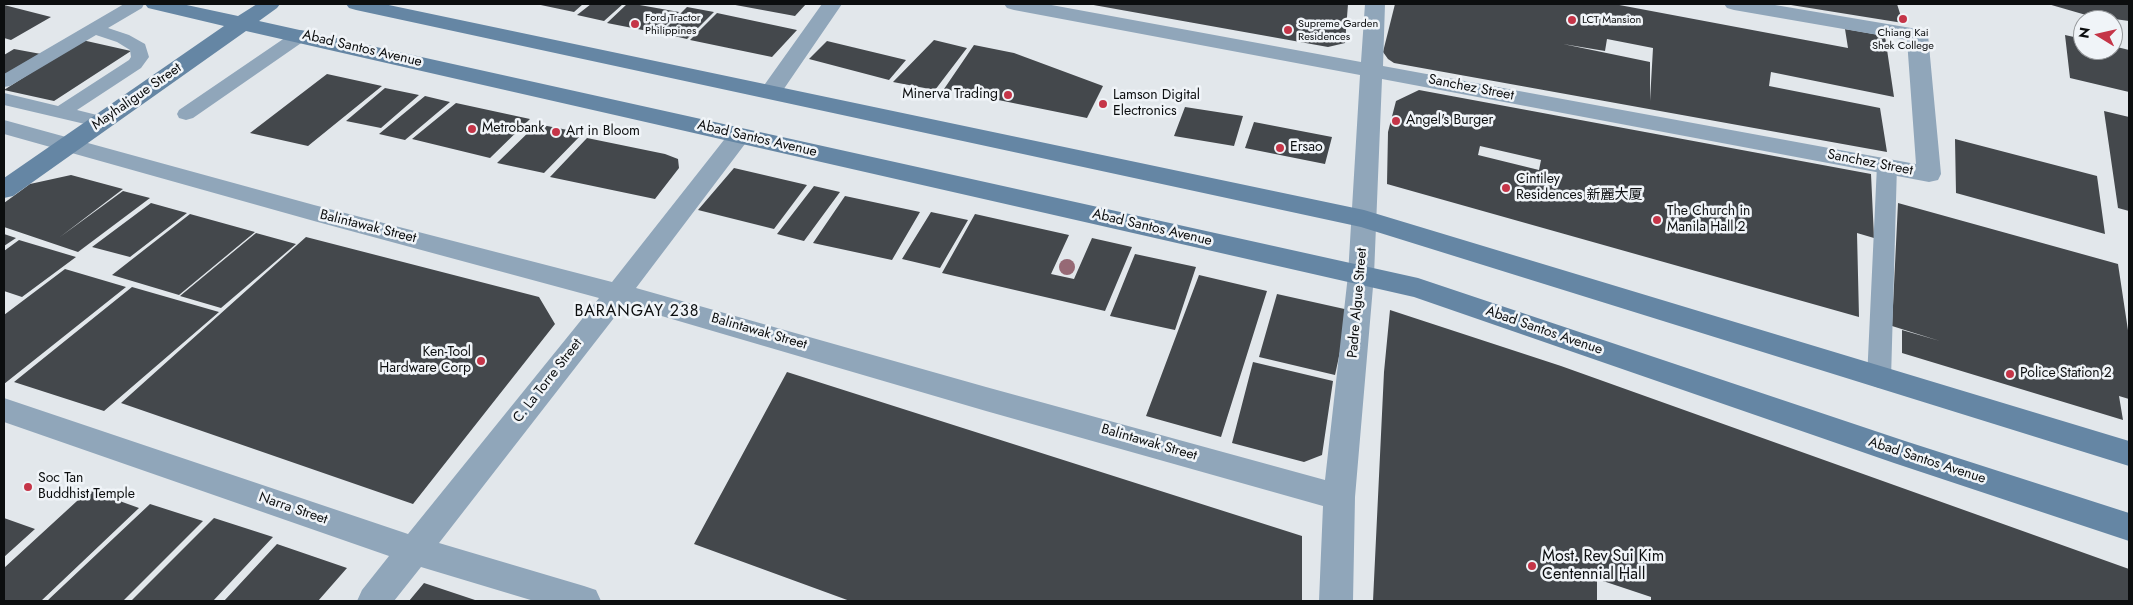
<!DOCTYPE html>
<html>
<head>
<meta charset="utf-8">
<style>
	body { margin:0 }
	#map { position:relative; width:2133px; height:605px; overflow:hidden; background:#e2e7eb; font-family:Jost,sans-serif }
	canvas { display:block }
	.frame { position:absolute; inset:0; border:5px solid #0c0e0f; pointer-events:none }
	.north { position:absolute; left:2073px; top:10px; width:50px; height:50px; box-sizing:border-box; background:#f0f4f8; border:1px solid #95989b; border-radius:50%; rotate:279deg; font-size:14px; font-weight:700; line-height:20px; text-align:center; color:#0c0e0f }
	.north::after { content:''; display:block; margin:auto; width:18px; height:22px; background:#c53548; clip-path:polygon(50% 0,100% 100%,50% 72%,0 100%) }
</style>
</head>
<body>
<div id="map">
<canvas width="2133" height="605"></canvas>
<div class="frame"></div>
<div class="north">N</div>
</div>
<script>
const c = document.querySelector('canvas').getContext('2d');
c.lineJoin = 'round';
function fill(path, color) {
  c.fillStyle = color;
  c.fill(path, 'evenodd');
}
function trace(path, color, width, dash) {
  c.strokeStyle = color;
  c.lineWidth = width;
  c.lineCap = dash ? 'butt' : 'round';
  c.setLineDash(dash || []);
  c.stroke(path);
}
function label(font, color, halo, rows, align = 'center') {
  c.font = font + ' Jost,"Noto Sans SC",sans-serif';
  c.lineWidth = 5;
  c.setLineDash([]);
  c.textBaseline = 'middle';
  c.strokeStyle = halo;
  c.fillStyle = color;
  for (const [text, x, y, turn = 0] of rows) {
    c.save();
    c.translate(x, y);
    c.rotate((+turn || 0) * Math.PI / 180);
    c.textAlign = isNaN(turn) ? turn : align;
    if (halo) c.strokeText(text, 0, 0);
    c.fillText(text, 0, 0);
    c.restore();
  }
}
fill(new Path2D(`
	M536,4H583L574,12Z
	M591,4H623L604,21L577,15Z
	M627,4H634L679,12L658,33L607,23Z
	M730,4H806L795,16Z
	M1088,4H1348L1345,43L1328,47Z
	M1395,4H1614L1848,48L1845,29L1885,36L1894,97L1771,72L1769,86L1880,108L1887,152L1394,63L1388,59L1383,52ZM1607,39L1653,48L1650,101V62L1563,44L1605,51Z
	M1791,4H1897L1903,23L1791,5Z
	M2048,4H2129V21L2086,15Z
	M4,5L51,17L11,40L4,38Z
	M687,7L714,12L687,39L661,33Z
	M717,13L797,30L772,57L690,40Z
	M2065,35L2083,39V50H2113V46L2129,50V92L2070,78Z
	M82,40L131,51L54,101L4,90Z
	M934,40L967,48L935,90L893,82Z
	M827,41L906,60L889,80L809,59Z
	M974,45L1014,53L1103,86L1087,118L944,89Z
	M14,49L41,54L4,77V55Z
	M327,74L382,86L308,146L250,133Z
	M385,88L419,95L381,128L346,121Z
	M1419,90L1871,174L1874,238L1857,233L1859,317L1387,184L1388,132L1396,101ZM1480,146L1541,160L1539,170L1478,155Z
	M425,96L450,102L405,140L379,134Z
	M456,103L530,119L490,158L412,139Z
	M1185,107L1243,116L1234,146L1174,136Z
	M2104,111L2129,117V211L2118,208Z
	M1254,122L1332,137L1325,164L1245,148Z
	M537,124L583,133L544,173L497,163Z
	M587,138L665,154L678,159L679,168L655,199L550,177Z
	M1955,139L2097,176L2105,234L1956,193Z
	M734,168L807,185L774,229L698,210Z
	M71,175L123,189L60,237L123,191L150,198L78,252L4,227V203L30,184Z
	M814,186L840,192L804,241L777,234Z
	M845,196L920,212L892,260L813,243Z
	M151,203L187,213L130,257L92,247Z
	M1898,203L2118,264L2129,337V399L2119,396L2123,420L1902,353V330L1940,341L1892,326Z
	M931,212L968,220L940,268L902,259Z
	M190,214L255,232L179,295L112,275Z
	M975,214L1069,235L1051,274L1074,279L1092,238L1132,247L1105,311L942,273Z
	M256,233L296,244L221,308L180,296Z
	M4,234L16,238L4,246Z
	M306,237L539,297L555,324L413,504L121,403Z
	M19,240L76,257L22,297L4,291V251Z
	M1135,254L1196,267L1175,330L1110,316Z
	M65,269L126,287L4,384V315Z
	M1199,275L1267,291L1221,437L1146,416Z
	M132,287L219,312L104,411L14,382Z
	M1277,294L1349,310L1335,375L1259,357Z
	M1390,310L1561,366L2129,569V601H1651V597L1597,579V601H1373L1384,372Z
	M1253,362L1333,381L1322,455L1304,462L1232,443Z
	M787,372L1302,536V601H850L694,544Z
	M89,490L139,508L41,601H4V568Z
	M150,504L203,521L123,601H47Z
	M4,518L35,529L4,557Z
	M214,518L273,537L213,601H131Z
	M277,544L347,568L318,601H224Z
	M424,583L478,601H409Z`), '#44484c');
fill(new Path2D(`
	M124,4H144L142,8L108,28L129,35L145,44L149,57L141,68L77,110L109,118L112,122L109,126L102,128L4,105V93L58,106L129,60L131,57L130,50L117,42L96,35L10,86L4,87V74Z
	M301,30L307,31L310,35L307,39L193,118L186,120L179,118L177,114L179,110L295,31Z
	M1887,159L1894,161L1897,165L1891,379L1887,385L1879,388L1871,385L1867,379L1877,165L1880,161Z`), '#90a6ba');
fill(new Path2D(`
	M822,4H842L779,96L771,98L763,96L760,91Z
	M1004,4H1046L1361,62L1365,4H1385L1383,66L1916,164L1907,40L1734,10L1727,8L1724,4H1769L1917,29L1925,30L1928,35L1941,174L1938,180L1929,182L1382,79L1374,275L1355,497L1353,601H1319L1323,506L986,411L624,305L439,543L584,586L596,590L601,601H534L421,567L394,601H357L362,590L389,556L4,422V398L408,534L599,298L314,221L4,134V120L314,205L612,282L731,131L739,129L747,131L751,136L636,288L986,387L1325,480L1348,275L1360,75L1014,10L1007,8Z`), '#90a6ba');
fill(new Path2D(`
	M145,4H182L238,16L257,4H280L277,8L259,21L1418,278L1905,441L2129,513V541L1894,463L1414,297L246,31L13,196L4,198V178L224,26L148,8Z
	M346,4H384L1364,210L2129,441V466L1361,227L356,10L349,8Z`), '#6586a4');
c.fillStyle = '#966975';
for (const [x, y] of [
	[1067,267]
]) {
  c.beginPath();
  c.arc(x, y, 8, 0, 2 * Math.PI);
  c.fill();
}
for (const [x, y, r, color] of [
	[1903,19,5,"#c53548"],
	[1572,20,5,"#c53548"],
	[635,24,5,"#c53548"],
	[1288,30,5,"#c53548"],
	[1008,95,5,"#c53548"],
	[1103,104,5,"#c53548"],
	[1396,121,5,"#c53548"],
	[472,129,5,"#c53548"],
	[556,132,5,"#c53548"],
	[1280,148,5,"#c53548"],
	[1506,188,5,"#c53548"],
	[1657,220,5,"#c53548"],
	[481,361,5,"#c53548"],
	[2010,374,5,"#c53548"],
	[28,487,5,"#c53548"],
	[1532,566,5,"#c53548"]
]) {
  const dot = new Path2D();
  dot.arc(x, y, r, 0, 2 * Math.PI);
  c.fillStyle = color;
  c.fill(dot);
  trace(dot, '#f0f4f8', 2);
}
label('11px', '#0c0e0f', '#f0f4f8', [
	["Ford Tractor",645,18],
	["Philippines",645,31],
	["LCT Mansion",1582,20],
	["Supreme Garden",1298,24],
	["Residences",1298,37],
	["Chiang Kai",1903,33,"center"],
	["Shek College",1903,46,"center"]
], 'left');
label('14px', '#0c0e0f', '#f0f4f8', [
	["Abad Santos Avenue",362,49,13],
	["Sanchez Street",1471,88,11],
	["Mayhaligue Street",137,97,-35],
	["Abad Santos Avenue",757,139,13],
	["Sanchez Street",1870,163,11],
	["Balintawak Street",368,227,14],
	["Abad Santos Avenue",1152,228,13],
	["Padre Algue Street",1358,303,-85],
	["Abad Santos Avenue",1544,331,19],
	["Balintawak Street",759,332,16],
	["C. La Torre Street",548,381,-52],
	["Balintawak Street",1149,443,16],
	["Abad Santos Avenue",1927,461,18],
	["Narra Street",293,509,19]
]);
label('14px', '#0c0e0f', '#f0f4f8', [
	["Minerva Trading",998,95,"right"],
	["Lamson Digital",1113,96],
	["Electronics",1113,112],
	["Angel's Burger",1406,121],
	["Metrobank",482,129],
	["Art in Bloom",566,132],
	["Ersao",1290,148],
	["Cintiley",1516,180],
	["Residences 新麗大厦",1516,196],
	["The Church in",1667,212],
	["Manila Hall 2",1667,228],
	["Ken-Tool",471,353,"right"],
	["Hardware Corp",471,369,"right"],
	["Police Station 2",2020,374],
	["Soc Tan",38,479],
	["Buddhist Temple",38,495]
], 'left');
c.letterSpacing = '1px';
label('16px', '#0c0e0f', '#f0f4f8', [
	["BARANGAY 238",637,312]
]);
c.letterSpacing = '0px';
label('16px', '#0c0e0f', '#f0f4f8', [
	["Most. Rev Sui Kim",1542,557],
	["Centennial Hall",1542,575]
], 'left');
</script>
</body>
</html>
